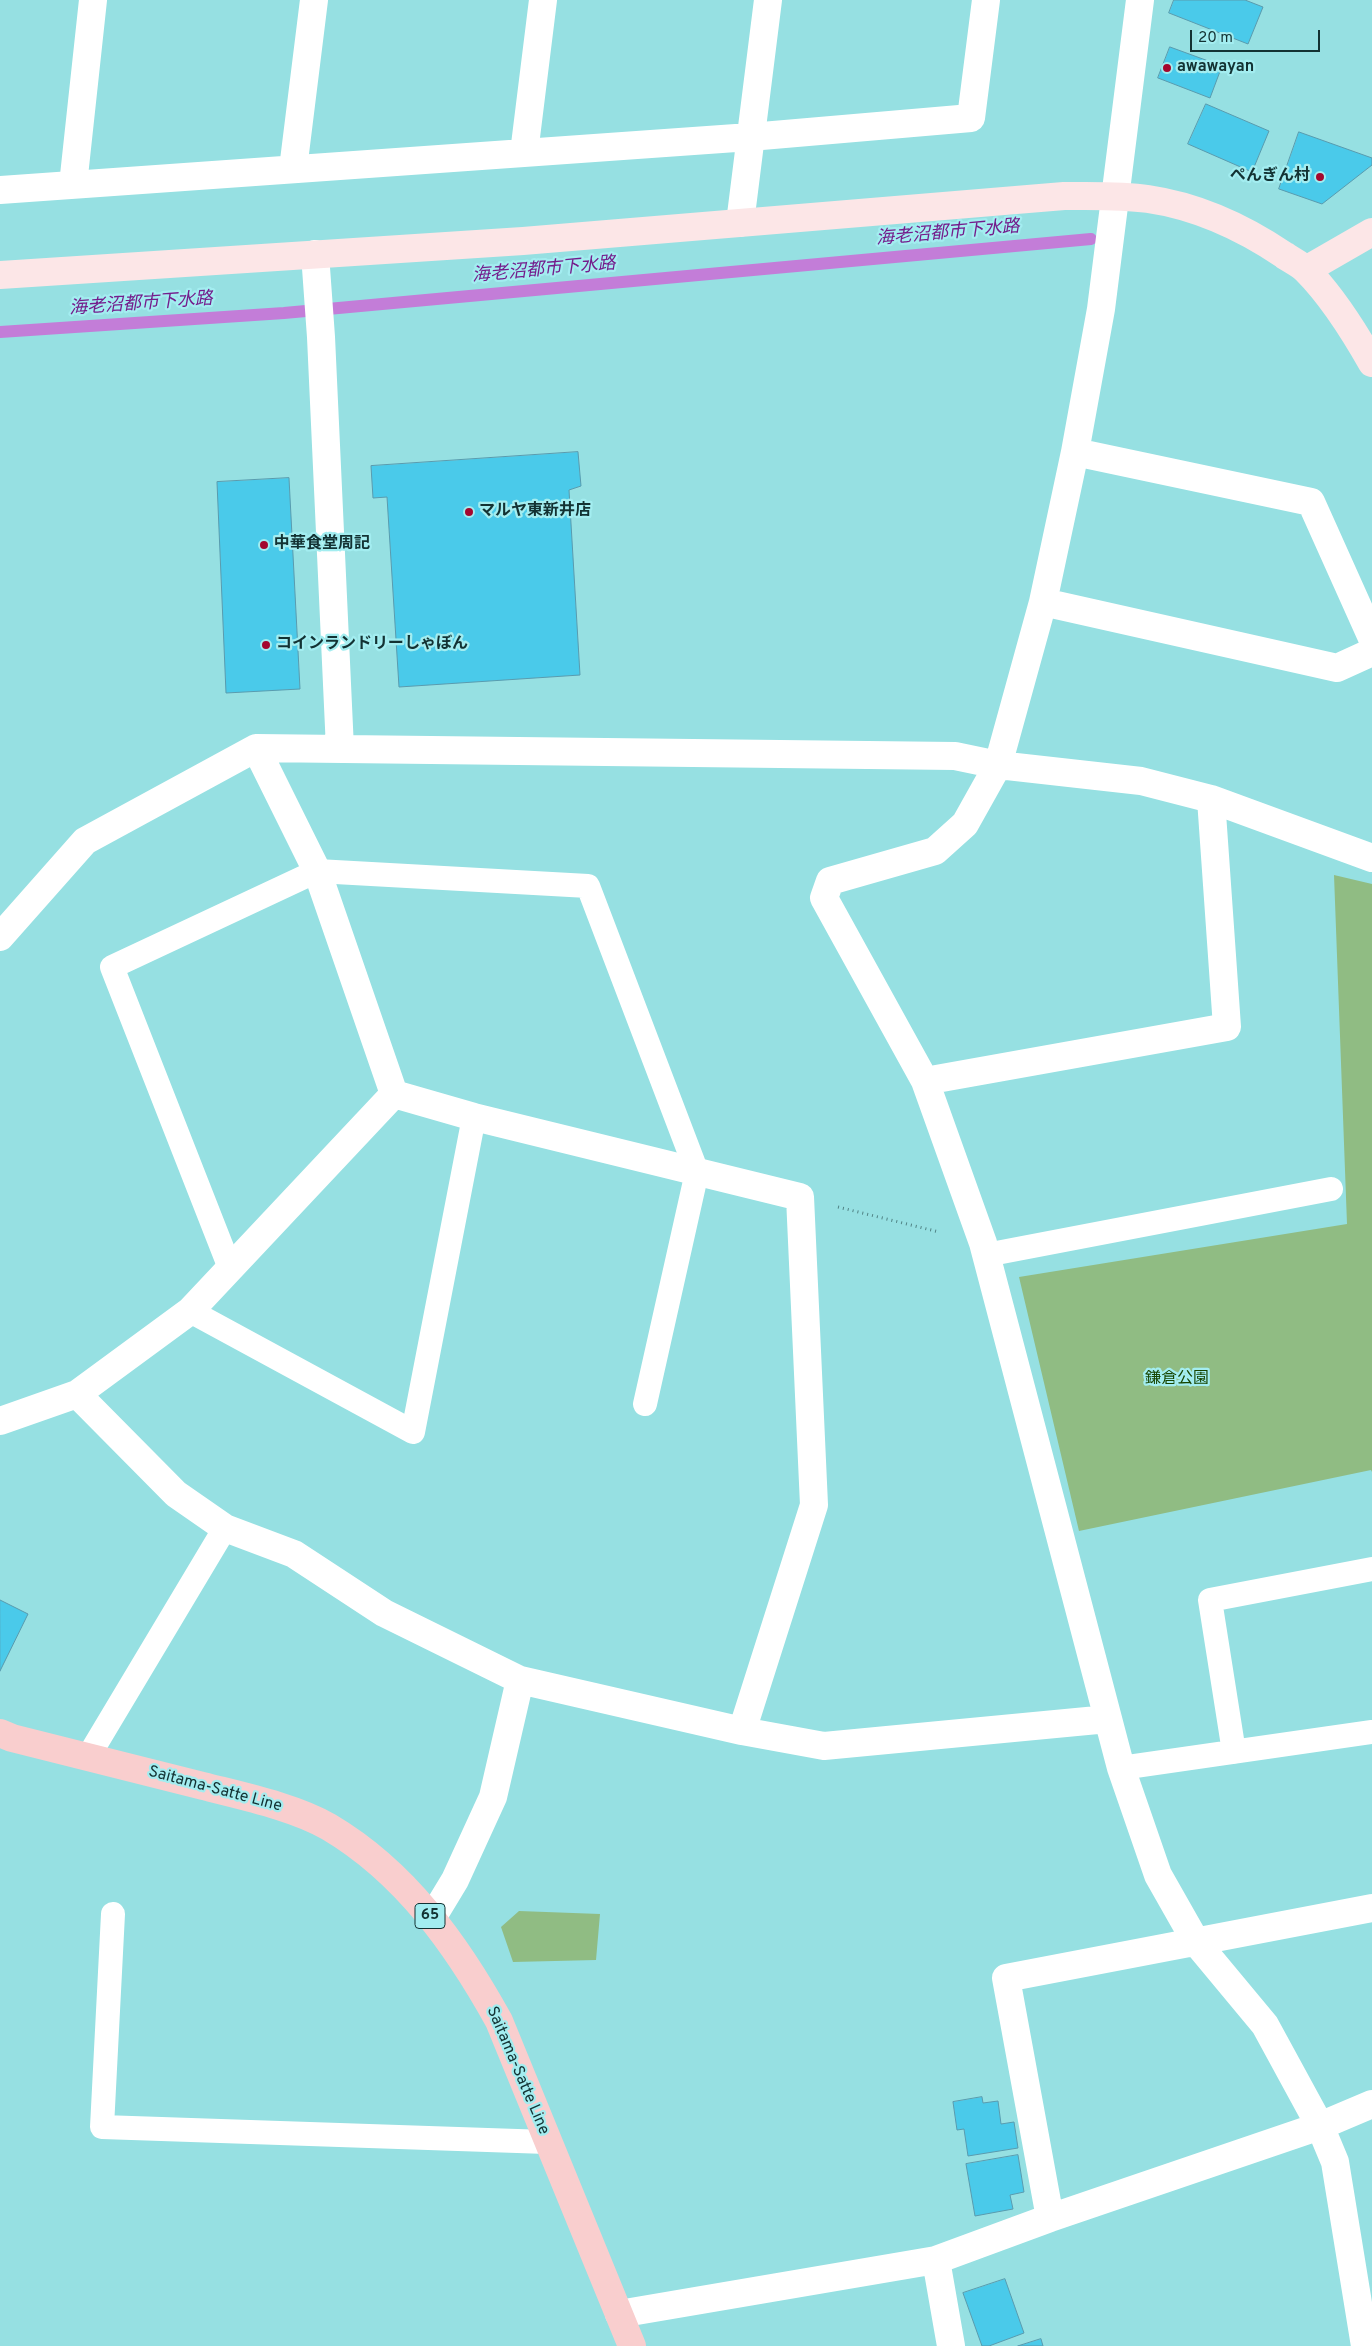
<!DOCTYPE html>
<html>
<head>
<meta charset="utf-8">
<style>
	body { margin:0 }
	#map { position:relative; width:1372px; height:2346px; overflow:hidden; background:#96e0e2; font-family:Overpass,sans-serif }
	canvas { display:block }
	.scale { position:absolute; left:1190px; top:30px; width:130px; height:22px; box-sizing:border-box; border:2px solid #133233; border-top:0; padding-left:6px; font-size:15px; line-height:18px; white-space:nowrap; color:#133233; -webkit-text-stroke:4px #a3edf0; paint-order:stroke }
</style>
</head>
<body>
<div id="map">
<canvas width="1372" height="2346"></canvas>
<div class="scale">20 m</div>
</div>
<script>
const c = document.querySelector('canvas').getContext('2d');
c.lineJoin = 'round';
function fill(path, color) {
  c.fillStyle = color;
  c.fill(path, 'evenodd');
}
function trace(path, color, width, dash) {
  c.strokeStyle = color;
  c.lineWidth = width;
  c.lineCap = dash ? 'butt' : 'round';
  c.setLineDash(dash || []);
  c.stroke(path);
}
function label(font, color, halo, rows, align = 'center') {
  c.font = font + ' Overpass,"Noto Sans JP",sans-serif';
  c.lineWidth = 4.5;
  c.setLineDash([]);
  c.textBaseline = 'middle';
  c.strokeStyle = halo;
  c.fillStyle = color;
  for (const [text, x, y, turn = 0] of rows) {
    c.save();
    c.translate(x, y);
    c.rotate((+turn || 0) * Math.PI / 180);
    c.textAlign = isNaN(turn) ? turn : align;
    if (halo) c.strokeText(text, 0, 0);
    c.fillText(text, 0, 0);
    c.restore();
  }
}
fill(new Path2D(`
	M1334,875L1372,884V1472L1371,1470L1079,1531L1019,1277L1347,1224Z
	M519,1911L600,1914L596,1960L513,1962L501,1927Z`), '#90bc83');
trace(new Path2D(`
	M0,332L284,313L1091,239`), '#c37dd8', 12);
const building = new Path2D(`
	M1174,0H1245L1263,7L1248,44L1169,13Z
	M1170,47L1222,66L1210,98L1158,78Z
	M1206,104L1269,131L1252,172L1188,144Z
	M1299,132L1372,158V165L1322,204L1279,189Z
	M578,452L581,486L569,490L580,675L399,687L387,497L373,498L371,466Z
	M289,478L300,689L226,693L217,482Z
	M0,1600L28,1614L0,1671Z
	M982,2097L983,2103L998,2101L1001,2124L1014,2122L1018,2148L968,2156L964,2129L957,2130L953,2102Z
	M1018,2155L1024,2192L1010,2195L1013,2209L975,2216L966,2164Z
	M1005,2279L1024,2333L989,2346H982L963,2293Z
	M1041,2339L1043,2346H1018Z`);
fill(building, '#4acaea');
trace(building, '#599bae', 1);
trace(new Path2D(`
	M838,1207L939,1232`), '#508385', 3, [1, 4]);
trace(new Path2D(`
	M986,1255L1331,1189
	M230,1268L112,967L317,871L588,886L697,1172L645,1404
	M190,1311L413,1432L474,1117
	M1234,1752L1210,1600L1372,1569
	M88,1757L225,1528
	M1121,1768L1372,1732
	M113,1914L102,2127L547,2142`), '#fff', 24);
trace(new Path2D(`
	M1140,0L1101,309L1075,452L1043,602L998,765L965,824L935,851L830,881L824,898L925,1081L983,1243L1121,1768L1158,1875L1196,1942L1265,2025L1320,2126L1335,2162L1365,2346
	M524,153L543,0
	M293,169L314,0
	M73,185L93,0
	M0,190L750,137L971,118L986,0
	M740,223L768,0
	M315,254L321,337L340,749
	M1075,452L1311,502L1372,638
	M1043,602L1337,668L1372,652
	M256,748L317,871L394,1094
	M0,937L85,841L256,748L955,756L998,765L1141,781L1211,799L1372,858
	M925,1081L1227,1027L1211,799
	M0,1421L77,1394L190,1311L394,1094L474,1117L800,1197L814,1505L742,1731L520,1680L384,1613L294,1554L225,1528L176,1494L77,1394
	M742,1731L824,1746L1108,1719
	M432,1918L455,1880L493,1797L520,1680
	M1050,2218L1006,1978L1372,1908
	M936,2260L951,2346
	M619,2314L936,2260L1050,2218L1320,2126L1372,2104`), '#fff', 28);
trace(new Path2D(`
	M1306,270L1372,232
	M0,275L523,241L1064,196C1092,196 1121,195 1148,199C1196,206 1244,228 1284,255C1291,260 1300,264 1306,270C1330,294 1355,333 1372,363`), '#fce6e7', 28);
trace(new Path2D(`
	M0,1733L12,1738C76,1754 139,1770 203,1786C242,1796 295,1807 329,1827C405,1872 457,1945 499,2021L632,2346`), '#f9cece', 28);
for (const [x, y, r, color] of [
	[1167,68,5,"#a4072e"],
	[1320,177,5,"#a4072e"],
	[469,512,5,"#a4072e"],
	[264,545,5,"#a4072e"],
	[266,645,5,"#a4072e"]
]) {
  const dot = new Path2D();
  dot.arc(x, y, r, 0, 2 * Math.PI);
  c.fillStyle = color;
  c.fill(dot);
  trace(dot, '#a3edf0', 2);
}
for (const [x, y, w] of [
	[430,1916,30]
]) {
  const box = new Path2D();
  box.roundRect(x - w / 2, y - 12.5, w, 25, 4);
  c.fillStyle = '#a3edf0';
  c.fill(box);
  trace(box, '#133233', 1);
}
label('bold 15px', '#133233', null, [
	["65",430,1916]
]);
label('bold 16px', '#133233', '#a3edf0', [
	["awawayan",1177,68],
	["ぺんぎん村",1310,177,"right"],
	["マルヤ東新井店",479,512],
	["中華食堂周記",274,545],
	["コインランドリーしゃぼん",276,645]
], 'left');
label('16px', '#174500', '#a3edf0', [
	["鎌倉公園",1177,1380]
]);
label('16px', '#133233', '#a3edf0', [
	["Saitama-Satte Line",215,1790,15],
	["Saitama-Satte Line",517,2071,67]
]);
label('italic 18px', '#741c8b', '#a3edf0', [
	["海老沼都市下水路",948,234,-5],
	["海老沼都市下水路",544,271,-5],
	["海老沼都市下水路",141,305,-4]
]);
</script>
</body>
</html>
